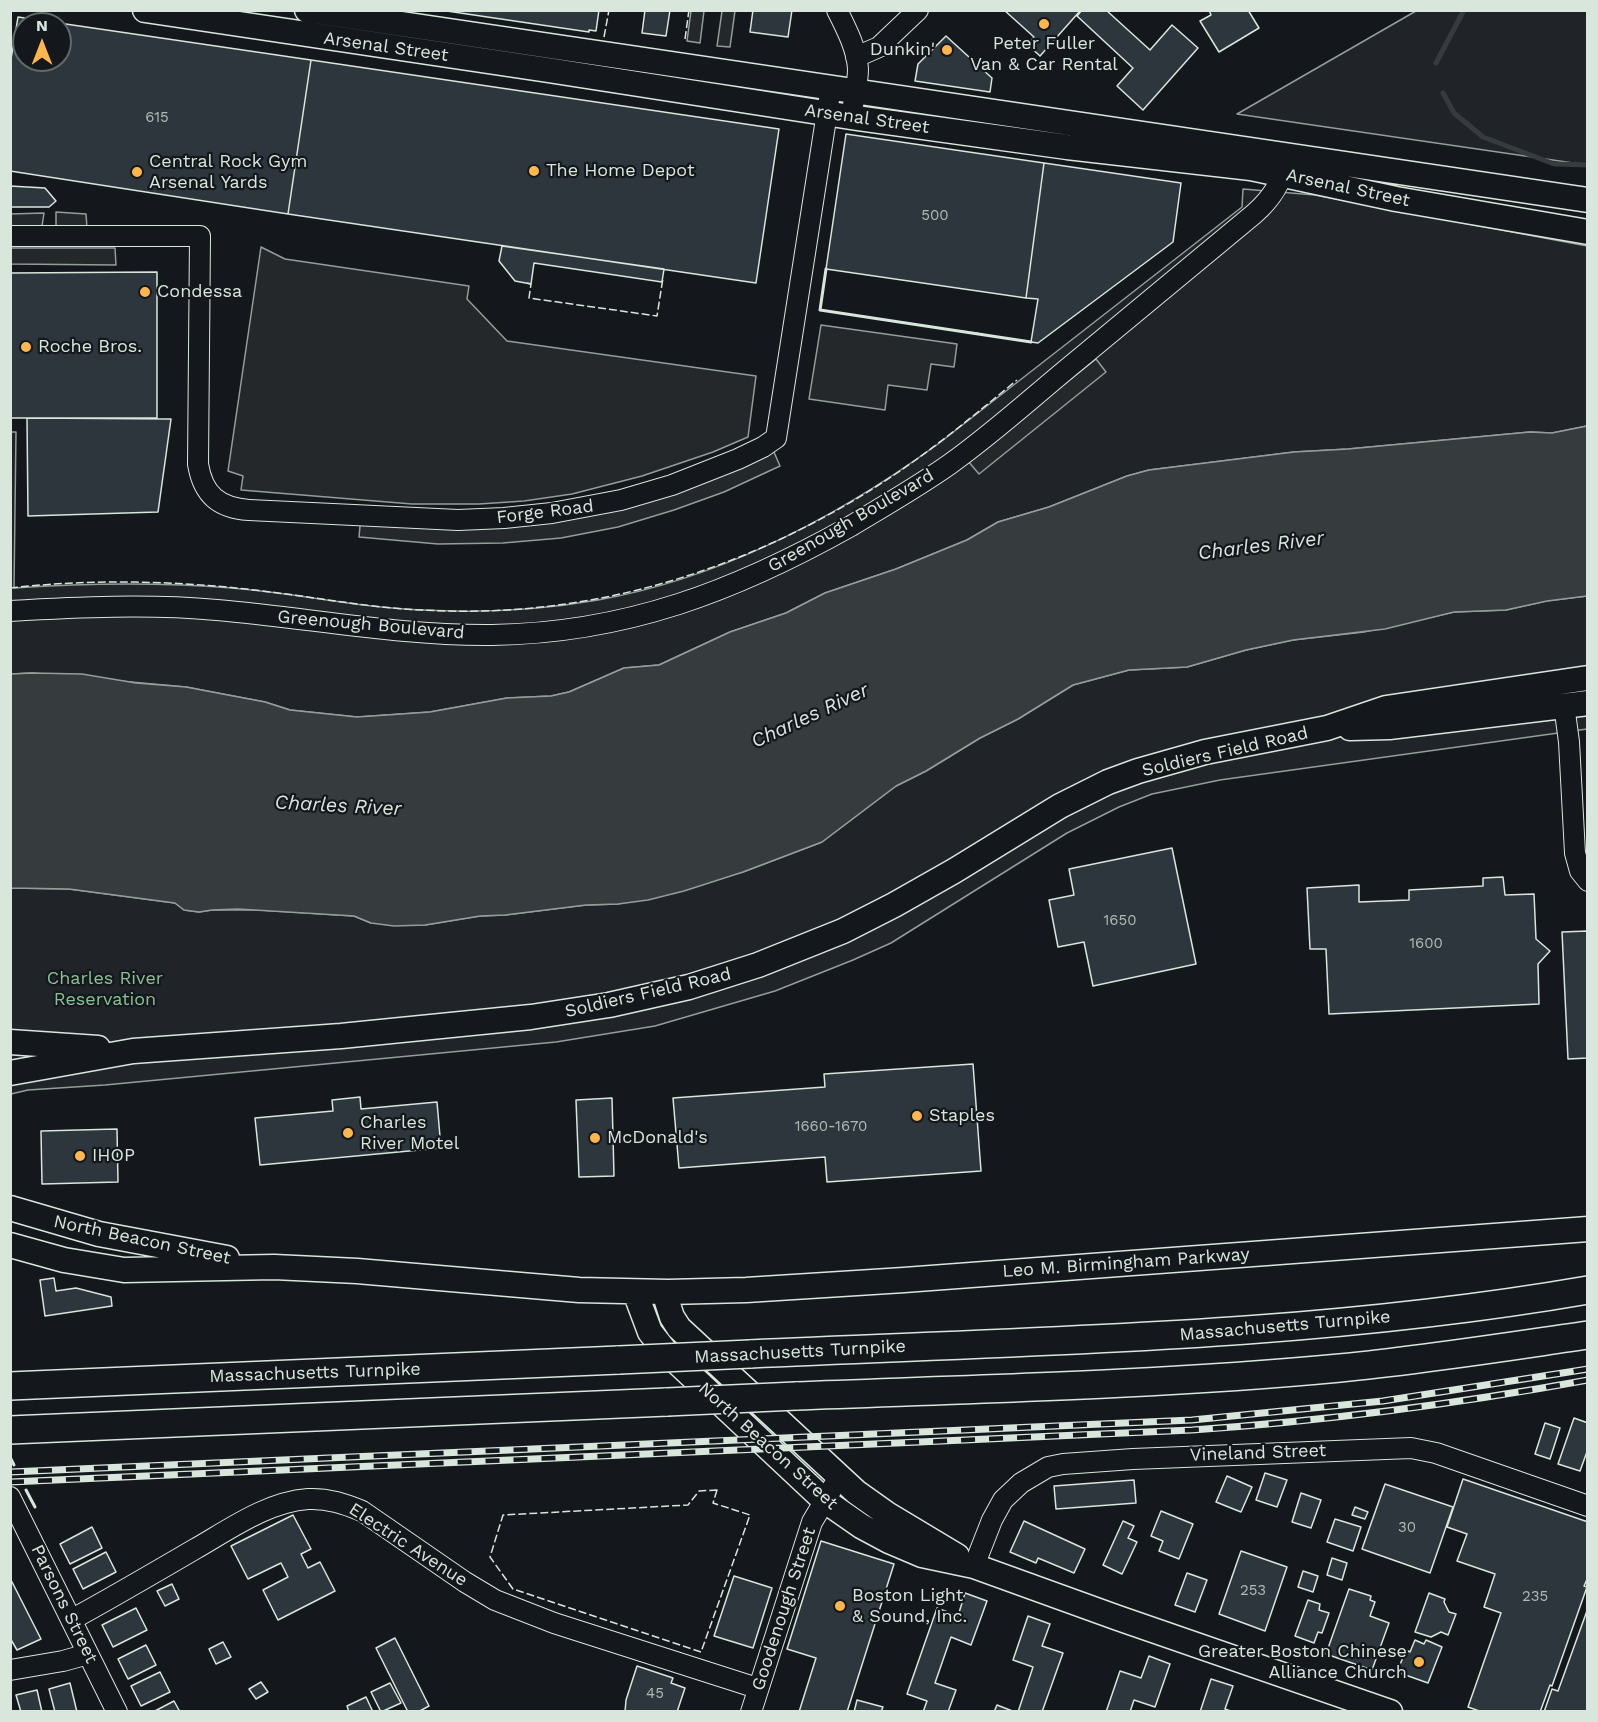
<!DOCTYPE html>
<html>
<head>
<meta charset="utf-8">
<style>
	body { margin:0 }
	#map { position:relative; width:1598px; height:1722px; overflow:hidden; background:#14181c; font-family:"Work Sans",sans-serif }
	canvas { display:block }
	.frame { position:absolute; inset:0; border:12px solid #d8e6dc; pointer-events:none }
	.north { position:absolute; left:12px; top:12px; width:60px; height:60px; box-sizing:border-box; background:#14181c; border:2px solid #626a69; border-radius:50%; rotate:0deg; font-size:16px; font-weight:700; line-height:24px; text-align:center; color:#d8e6dc }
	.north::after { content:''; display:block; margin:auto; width:21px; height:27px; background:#ffb74d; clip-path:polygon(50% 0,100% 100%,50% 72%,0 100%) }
</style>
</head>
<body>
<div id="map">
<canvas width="1598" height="1722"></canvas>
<div class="frame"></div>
<div class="north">N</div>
</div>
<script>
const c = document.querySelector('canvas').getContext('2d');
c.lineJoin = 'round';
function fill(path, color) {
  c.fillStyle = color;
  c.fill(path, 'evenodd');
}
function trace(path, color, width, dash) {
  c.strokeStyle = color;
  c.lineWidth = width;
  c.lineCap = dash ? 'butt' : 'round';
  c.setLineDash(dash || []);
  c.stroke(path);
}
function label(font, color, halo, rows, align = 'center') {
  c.font = font + ' "Work Sans",sans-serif';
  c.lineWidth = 4.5;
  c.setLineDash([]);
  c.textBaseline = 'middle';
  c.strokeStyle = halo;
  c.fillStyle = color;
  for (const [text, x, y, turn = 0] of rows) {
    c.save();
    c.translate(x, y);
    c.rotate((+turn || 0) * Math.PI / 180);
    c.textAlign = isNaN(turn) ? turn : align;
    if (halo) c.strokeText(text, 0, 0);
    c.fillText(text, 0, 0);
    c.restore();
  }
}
const green = new Path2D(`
	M1416,11H1587V165L1237,114Z
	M1243,189L1315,195L1587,246V426L1552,433L1530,432L1348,449L1294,452L1149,470L1127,476L1049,507L998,522L967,540L896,569L825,593L786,613L730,632L659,665L624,668L569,692L551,696L507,698L430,712L357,717L290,710L265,702L186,687L32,673L11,674V432H16L14,588C87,583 159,582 232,588C296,593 359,608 424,610C481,613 541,610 598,600C722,578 837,517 938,444L1242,207Z
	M1587,596V729L1220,780L1152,794L1119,807L1067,833L891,943L853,960L775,991L655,1026L556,1042L105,1085L28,1090L11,1094V888L69,889L175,903L184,910L199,912L212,910H259L354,916L371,923L425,925L480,916L505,915L586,905L618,904L743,872L822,842L896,786L926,771L980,738L1018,719L1073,685L1129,670L1187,667L1246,650L1293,640L1364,632L1454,612L1506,610L1546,601Z`);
fill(green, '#202428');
trace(green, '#939e99', 1.5);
const parking = new Path2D(`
	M691,11H704L700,43L687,41Z
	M722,11H735L730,47L717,46Z
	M56,212L86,214L87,228H56Z
	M44,213L42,226H11L10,214Z
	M261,247L285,259L469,286L467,299L507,341L756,376L748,437L713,452L642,476L572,494L524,501L479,504H412L241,490L243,476L228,471Z
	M11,248H115L116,265L11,264Z
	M821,325L957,344L954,367L931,364L927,390L888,385L885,410L809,399Z
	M1096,359L1106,372L979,474L968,461Z
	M770,443L780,466L724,492L674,510L618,527L561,538L503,543L438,544L359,537L361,515L598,505Z`);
fill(parking, '#24282b');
trace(parking, '#939e99', 1.5);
const water = new Path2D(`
	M1587,426V596L1547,601L1506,610L1454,612L1385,629L1293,640L1246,650L1187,667L1129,670L1073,685L1018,719L980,738L926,771L896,786L822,842L743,872L684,891L648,900L618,904L586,905L505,915L480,916L425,925L394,926L371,923L354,916L238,909L212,910L199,912L184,910L175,903L69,889L11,888V674L32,673L82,674L136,683L186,687L212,692L265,702L290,710L357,717L430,712L507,698L551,696L569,692L624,668L659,665L730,632L786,613L825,593L896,569L967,540L998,522L1049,507L1127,476L1149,470L1294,452L1348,449L1530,432L1552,433Z`);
fill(water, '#363b3e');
trace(water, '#939e99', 1.5);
trace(new Path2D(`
	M1436,63L1464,10
	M1443,93L1454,113L1483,137L1554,164L1588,165`), '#363b3e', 5);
const building = new Path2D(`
	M440,10H599L596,31L589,30V32Z
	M645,10H670L666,36L642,33Z
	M753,10H792L788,37L750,32Z
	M1004,10H1079L1080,11L1040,56L1028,45L1034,37Z
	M1082,10H1106L1150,50L1172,25L1198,48L1143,110L1117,86L1133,68L1077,16Z
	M1209,10H1248L1259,28L1219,52L1200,21L1211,15Z
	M18,17L311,60L288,214L10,171V65ZM24,24H60V60H24Z
	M946,36L992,78L990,92L915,81L918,64Z
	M311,60L779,129L756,283L288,214Z
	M846,134L1044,163L1026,298L826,269Z
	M1044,163L1181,183L1173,242L1038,343L1031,342L1038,299L1026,298Z
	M10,186L45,188L56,201L49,207H10Z
	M502,246L664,269L662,282L534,263L531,284L515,281L499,261Z
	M157,272V418H10V273Z
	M27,418L171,419L158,512L28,516Z
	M1172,848L1196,964L1093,986L1084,942L1058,947L1049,900L1074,895L1069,869Z
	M1503,877L1505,895L1534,894L1536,939L1550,951L1538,964L1539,1004L1329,1014L1326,949H1310L1307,888L1359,885V902L1409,900V890L1483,886V878Z
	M1588,931V1058L1568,1059L1562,932Z
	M973,1064L981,1171L827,1182L825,1157L679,1168L673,1098L825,1087L824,1074Z
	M360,1097L361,1109L437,1102L441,1148L260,1165L255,1118L333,1111L332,1100Z
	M612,1098L614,1176L579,1177L576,1100Z
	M117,1129L118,1182L42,1184L41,1131Z
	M54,1278L56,1291L76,1288L111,1297L112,1306L45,1316L40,1280Z
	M1574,1418L1588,1423V1449L1580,1471L1558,1464Z
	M1545,1423L1560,1428L1550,1459L1535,1454Z
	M1265,1473L1287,1480L1277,1507L1256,1500Z
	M1227,1476L1252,1487L1241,1512L1216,1502Z
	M1463,1479L1588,1522V1577L1584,1586L1587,1587L1552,1686L1550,1685L1540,1712H1482L1468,1707L1501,1613L1484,1607L1495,1574L1457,1561L1467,1534L1447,1527Z
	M1134,1480L1136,1503L1056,1509L1054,1486Z
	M1385,1484L1453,1507L1430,1573L1362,1549Z
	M1301,1493L1321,1500L1311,1528L1292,1522Z
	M1355,1507L1368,1512L1365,1519L1352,1515Z
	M1161,1511L1193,1524L1179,1559L1159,1551L1163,1541L1151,1536Z
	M293,1515L311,1549L301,1554L308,1568L320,1562L335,1591L278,1620L263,1590L288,1577L281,1563L248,1579L231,1546Z
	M1335,1519L1361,1527L1353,1551L1327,1542Z
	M1024,1521L1085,1549L1074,1573L1038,1558L1036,1563L1010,1552Z
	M1123,1521L1134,1526L1128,1538L1137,1542L1122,1574L1103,1565Z
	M92,1527L102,1548L70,1564L60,1544Z
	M821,1541L894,1564L847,1712H799L816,1658L787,1649Z
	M1241,1551L1287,1567L1265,1631L1219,1614Z
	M106,1552L116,1572L83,1589L73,1569Z
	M1332,1558L1347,1563L1342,1580L1327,1575Z
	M1303,1571L1318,1576L1313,1592L1298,1587Z
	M1187,1573L1207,1580L1195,1612L1175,1605Z
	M734,1576L772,1588L753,1648L714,1636Z
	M10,1578L41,1639L17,1650L10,1638Z
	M172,1584L179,1599L165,1606L157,1591Z
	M1349,1589L1371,1596L1370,1600L1375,1602L1370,1616L1389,1623L1372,1670L1326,1654Z
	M965,1593L987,1601L971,1645L951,1637L935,1683L956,1690L948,1712H923L927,1701L907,1694L937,1608L958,1616Z
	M1429,1593L1445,1599L1444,1602L1449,1612L1456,1614L1448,1635L1441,1632L1431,1637L1415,1632Z
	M1308,1600L1320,1604L1319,1610L1329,1613L1322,1633L1318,1632L1314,1643L1295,1636Z
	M136,1608L147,1630L113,1647L102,1625Z
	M1588,1608V1712H1544L1552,1689L1558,1691Z
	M1028,1616L1050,1624L1042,1646L1063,1653L1042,1712H1018L1033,1667L1013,1660Z
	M395,1638L429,1706L418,1712H408L376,1648Z
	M1415,1640L1424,1644L1426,1640L1442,1647L1428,1683L1397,1672L1406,1650L1410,1652Z
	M223,1642L231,1657L216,1664L209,1649Z
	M146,1645L156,1665L128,1679L118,1659Z
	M1149,1656L1170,1664L1155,1707L1134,1700L1130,1712H1106L1120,1671L1141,1678Z
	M637,1666L673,1678L671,1683L685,1688L677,1712H625L626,1700Z
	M160,1672L170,1692L141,1706L131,1686Z
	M1211,1679L1233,1686L1225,1709L1233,1712H1200Z
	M261,1682L268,1692L256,1699L249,1689Z
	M70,1683L77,1712H55L49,1689Z
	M390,1683L401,1703L381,1712L371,1692Z
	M37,1690L42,1712H21L16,1695Z
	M366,1697L373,1712H349L347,1706Z
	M857,1700L883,1707L881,1712H854Z
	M174,1701L180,1712H153Z
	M997,1705L1015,1712H994Z`);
fill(building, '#2c363c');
trace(building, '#d8e6dc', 1.5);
const minor = new Path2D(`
	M837,10C846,28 857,49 858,69C858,85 853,102 851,117
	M856,57L879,47L918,10
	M10,236H200L198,464C203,495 219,508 249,510L458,520L504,518L552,513L621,500L672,485L738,459L763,447L776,438L831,87
	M10,611C79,607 149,604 217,610C309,618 400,636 492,635C626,633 735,591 851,526C884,506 919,486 950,464C995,432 1036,394 1079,359C1137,311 1196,262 1254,214C1271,199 1282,183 1286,160
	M1564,705L1569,742L1575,853L1580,871L1588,881
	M10,1497L117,1712
	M974,1566L992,1520L1003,1500L1021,1483L1048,1467L1063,1464L1133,1459L1411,1448L1436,1453L1588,1506
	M71,1620C113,1597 154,1573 195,1549C230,1529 267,1502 308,1499C328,1498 345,1504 362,1511L465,1582L495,1600L554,1623L757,1688
	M10,1670L63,1661L88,1654
	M751,1712L812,1522L839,1477`);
const major = new Path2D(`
	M145,10L548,70L857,118L1067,147L1251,168L1396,199L1588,232
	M307,10L1588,200
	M1350,728L1389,727L1588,703
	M10,1042L98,1048
	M10,1073L133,1051L341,1036L531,1017L609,1005L689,987L758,965L843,931L894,905L954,871L1060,806L1108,782L1138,771L1205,752L1327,728L1386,708L1588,678
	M10,1208L99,1234L227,1258
	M10,1245L64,1260L124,1270L274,1267L357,1271L579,1290L668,1292L746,1290L904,1280L1588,1229
	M635,1292L650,1332L665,1351L825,1501L861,1526L889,1541L922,1555L974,1566L1118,1618L1390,1712
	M664,1292L672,1317L679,1328L856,1492L887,1514L957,1556`);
const highway = new Path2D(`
	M750,1354C1030,1341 1311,1338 1588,1290
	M10,1386L619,1360
	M796,1396C977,1389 1159,1385 1340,1368C1423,1360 1505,1347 1588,1335
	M10,1430L667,1402`);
trace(minor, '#d8e6dc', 22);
trace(major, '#d8e6dc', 27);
trace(highway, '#d8e6dc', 30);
trace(minor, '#14181c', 20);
trace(major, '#14181c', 24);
trace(highway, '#14181c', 27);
const rail = new Path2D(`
	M10,1472L1192,1420L1383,1401L1588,1369
	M10,1482L1192,1430C1325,1421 1456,1404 1588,1380`);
trace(rail, '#d8e6dc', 7);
trace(rail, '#14181c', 4.5, [14]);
const highwayBridge = new Path2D(`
	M619,1360L750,1354
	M667,1402L796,1396`);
trace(highwayBridge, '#d8e6dc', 30, []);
trace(highwayBridge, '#14181c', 27);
trace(new Path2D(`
	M604,37L609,10
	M685,39L689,10
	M527,283L531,284L529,298L657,316L663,278
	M960,331L983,334
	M10,588C98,578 191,581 278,593C326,599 374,608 422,610C592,620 753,569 894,475C937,446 977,413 1017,380
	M717,1490L713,1503L750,1515L701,1652L513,1589L490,1557L503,1515L688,1505L699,1491Z`), '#d8e6dc', 1.5, [8, 3]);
trace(new Path2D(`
	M826,269L820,310L1031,342
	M10,1457L14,1465
	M26,1490L35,1507`), '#d8e6dc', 3);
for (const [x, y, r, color] of [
	[1044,24,6,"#ffb74d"],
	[947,50,6,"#ffb74d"],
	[534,171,6,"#ffb74d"],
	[137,172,6,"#ffb74d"],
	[145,292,6,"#ffb74d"],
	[26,347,6,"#ffb74d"],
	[917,1116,6,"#ffb74d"],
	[348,1133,6,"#ffb74d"],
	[595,1138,6,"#ffb74d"],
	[80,1156,6,"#ffb74d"],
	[840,1606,6,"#ffb74d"],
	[1419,1662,6,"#ffb74d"]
]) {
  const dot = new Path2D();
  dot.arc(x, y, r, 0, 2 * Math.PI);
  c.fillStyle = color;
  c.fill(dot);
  trace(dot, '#14181c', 2);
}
label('15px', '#adbab4', null, [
	["615",157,118],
	["500",935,216],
	["1650",1120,921],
	["1600",1426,944],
	["1660-1670",831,1127],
	["30",1407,1528],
	["253",1253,1591],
	["235",1535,1597],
	["45",655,1694]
]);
label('18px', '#d8e6dc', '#14181c', [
	["Peter Fuller",1044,44,"center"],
	["Van & Car Rental",1044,65,"center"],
	["Dunkin'",935,50,"right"],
	["Central Rock Gym",149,162],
	["Arsenal Yards",149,183],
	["The Home Depot",546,171],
	["Condessa",157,292],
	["Roche Bros.",38,347],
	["Staples",929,1116],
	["Charles",360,1123],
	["River Motel",360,1144],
	["McDonald's",607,1138],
	["IHOP",92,1156],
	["Boston Light",852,1596],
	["& Sound, Inc.",852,1617],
	["Greater Boston Chinese",1407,1652,"right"],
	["Alliance Church",1407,1673,"right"]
], 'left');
label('18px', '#d8e6dc', '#14181c', [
	["Arsenal Street",386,47,8],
	["Arsenal Street",867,119,8],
	["Arsenal Street",1348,188,12],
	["Forge Road",545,512,-7],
	["Greenough Boulevard",851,521,-30],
	["Greenough Boulevard",371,625,5],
	["Soldiers Field Road",1225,752,-13],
	["Soldiers Field Road",648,993,-13],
	["North Beacon Street",142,1240,12],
	["Leo M. Birmingham Parkway",1126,1263,-4],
	["Massachusetts Turnpike",1285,1326,-5],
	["Massachusetts Turnpike",800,1352,-3],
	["Massachusetts Turnpike",315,1373,-2],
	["North Beacon Street",768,1446,42],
	["Vineland Street",1258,1453,-2],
	["Electric Avenue",408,1545,33],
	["Parsons Street",64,1604,64],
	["Goodenough Street",784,1609,-72]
]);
label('18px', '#8ac095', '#14181c', [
	["Charles River",105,979],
	["Reservation",105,1000]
]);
label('italic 20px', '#d8e6dc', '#14181c', [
	["Charles River",1261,546,-7],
	["Charles River",810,716,-25],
	["Charles River",338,806,3]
]);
</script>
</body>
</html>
